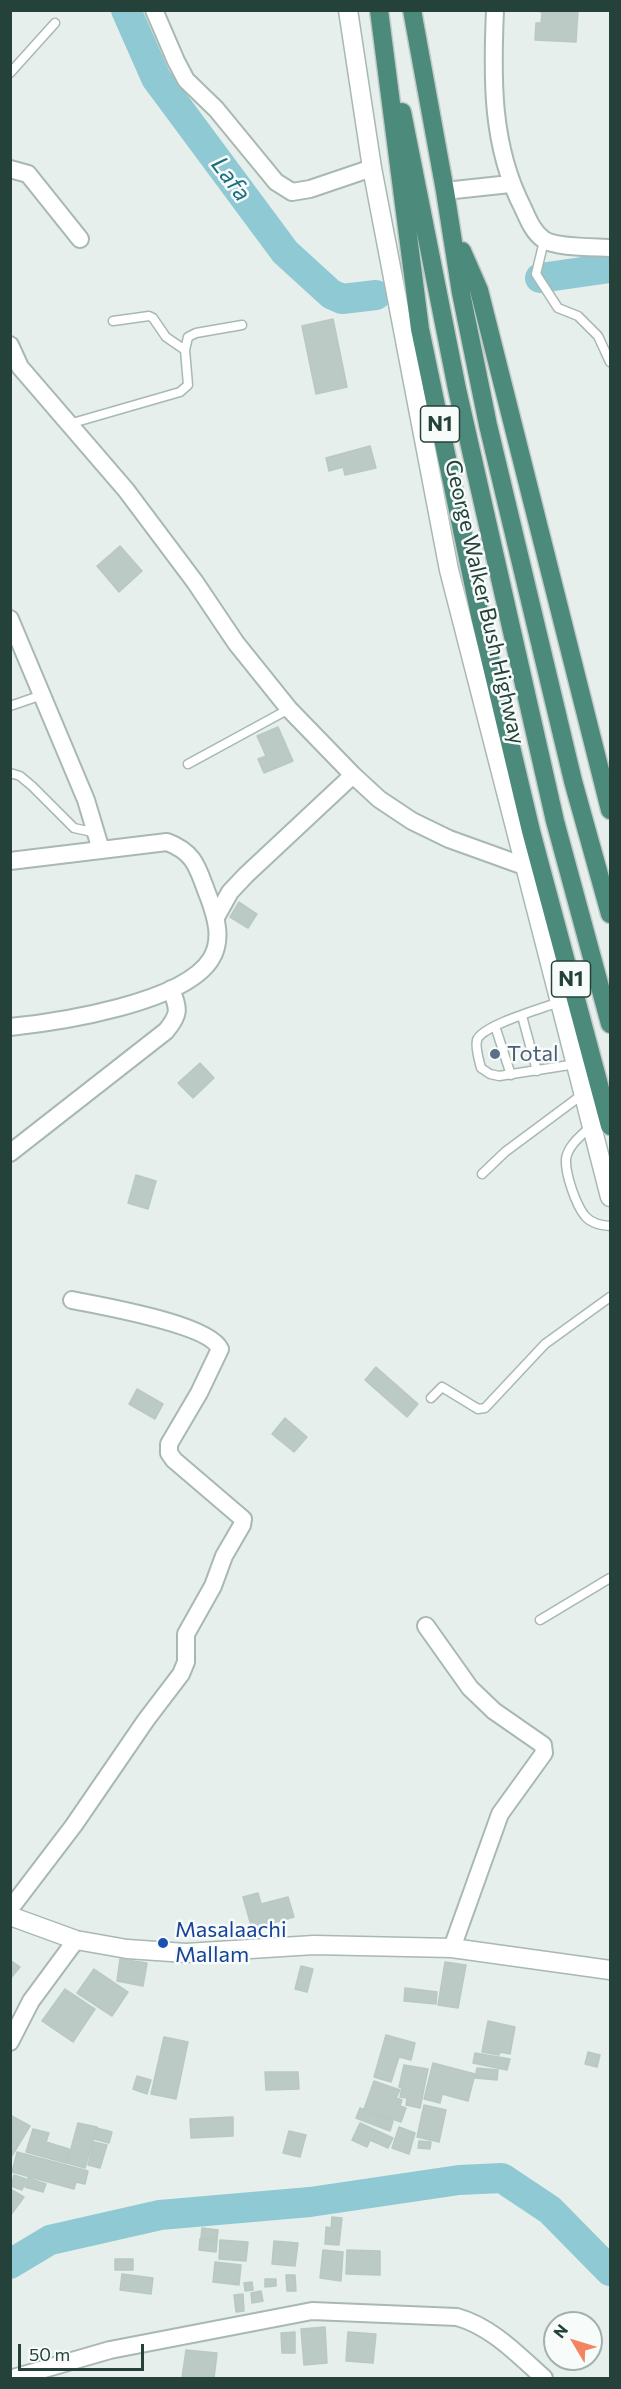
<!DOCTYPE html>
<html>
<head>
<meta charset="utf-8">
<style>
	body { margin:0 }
	#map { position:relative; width:621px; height:2389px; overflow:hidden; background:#e6efeb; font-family:Commissioner,sans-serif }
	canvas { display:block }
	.frame { position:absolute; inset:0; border:12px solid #24423a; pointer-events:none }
	.north { position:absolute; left:543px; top:2311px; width:60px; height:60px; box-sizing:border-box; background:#f7fbf9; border:2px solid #a3b1ad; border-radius:50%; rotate:308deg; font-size:16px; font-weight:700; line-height:24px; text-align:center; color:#24423a }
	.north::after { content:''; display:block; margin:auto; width:21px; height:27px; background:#f4845f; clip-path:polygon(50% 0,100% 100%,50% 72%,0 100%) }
	.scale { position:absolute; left:18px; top:2344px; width:126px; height:27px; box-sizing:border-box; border:3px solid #24423a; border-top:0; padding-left:8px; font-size:18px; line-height:21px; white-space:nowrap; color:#24423a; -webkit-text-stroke:4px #f7fbf9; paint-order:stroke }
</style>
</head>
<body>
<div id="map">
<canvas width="621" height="2389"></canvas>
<div class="frame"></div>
<div class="north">N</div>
<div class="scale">50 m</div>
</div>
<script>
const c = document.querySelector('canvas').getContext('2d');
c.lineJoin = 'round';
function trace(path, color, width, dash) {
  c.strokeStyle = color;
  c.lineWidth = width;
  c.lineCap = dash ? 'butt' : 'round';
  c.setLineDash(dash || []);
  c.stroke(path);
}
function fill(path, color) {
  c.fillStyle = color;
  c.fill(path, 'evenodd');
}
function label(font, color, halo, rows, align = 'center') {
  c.font = font + ' Commissioner,sans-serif';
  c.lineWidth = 5;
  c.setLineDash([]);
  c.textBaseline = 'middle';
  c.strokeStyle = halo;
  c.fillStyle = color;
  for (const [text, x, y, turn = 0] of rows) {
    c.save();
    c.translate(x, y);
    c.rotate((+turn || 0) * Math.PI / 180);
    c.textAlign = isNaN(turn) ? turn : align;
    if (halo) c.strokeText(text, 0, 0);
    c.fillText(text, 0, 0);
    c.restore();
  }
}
trace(new Path2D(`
	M126,10L156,78L285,252L331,294L342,299L376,295
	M540,278L610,268
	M10,2264L50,2240L160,2215L310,2202L459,2180L502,2178L550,2210L610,2271`), '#8ec9d4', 30);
const building = new Path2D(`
	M538,10H578L576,42L535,40L536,23H541L542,13Z
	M333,319L347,387L316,394L302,326Z
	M370,446L376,468L345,475L343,467L329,471L326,458Z
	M120,546L142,571L119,592L97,566Z
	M278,727L293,761L264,773L258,759L266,756L257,736Z
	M239,902L257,914L248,928L230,917Z
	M200,1063L214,1078L193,1098L178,1083Z
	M136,1175L156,1181L148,1209L128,1203Z
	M376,1367L418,1404L407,1417L365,1380Z
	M137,1389L163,1404L155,1419L129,1404Z
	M285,1418L307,1437L294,1452L272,1434Z
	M258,1893L261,1904L288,1897L294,1917L252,1929L243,1897Z
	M120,1959L147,1963L143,1986L117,1981Z
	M10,1960L20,1967L10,1979Z
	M445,1962L466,1965L458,2008L438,2005Z
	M301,1966L313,1969L307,1992L295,1989Z
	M94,1969L128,1992L112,2016L77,1993Z
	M405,1988L437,1992L436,2004L404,2001Z
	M65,1989L95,2009L73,2042L42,2021Z
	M488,2021L515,2027L510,2054L500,2052L499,2055L482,2052Z
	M386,2035L415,2043L411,2060L399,2057L391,2082L374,2077Z
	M164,2037L188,2042L176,2099L151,2094Z
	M588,2052L600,2055L597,2067L585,2064Z
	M475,2053L510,2059L507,2070L473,2063Z
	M433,2063L475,2074L468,2101L442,2094L440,2103L424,2099Z
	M404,2065L428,2069L420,2108L406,2105L407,2098L400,2097L402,2088L399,2087Z
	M477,2068L498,2070L497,2080L475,2078Z
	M265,2072H298L299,2089L266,2090Z
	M137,2076L151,2080L147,2094L133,2089Z
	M374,2081L400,2090L396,2098L402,2100L400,2106L406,2108L401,2122L364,2109Z
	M424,2105L446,2110L439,2142L417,2137Z
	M360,2108L393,2121L390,2131L356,2118Z
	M10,2115L30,2126L10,2159Z
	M233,2117V2136L191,2138L190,2119Z
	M78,2123L97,2127L85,2168L67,2163Z
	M360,2123L393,2138L388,2148L370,2140L367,2147L352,2140Z
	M399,2127L415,2133L409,2154L392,2148Z
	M97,2128L112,2132L109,2143L94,2139Z
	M33,2129L49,2133L46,2142L69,2149L66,2163L26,2152Z
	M289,2131L306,2135L300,2157L283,2153Z
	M419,2141L431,2142L430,2149L418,2148Z
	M94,2142L107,2145L100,2168L88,2165Z
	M17,2152L88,2171L85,2184L76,2182L74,2189L12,2172Z
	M14,2175L26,2179L22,2190L11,2186Z
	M28,2178L46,2184L43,2192L25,2187Z
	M10,2189L24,2197L10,2216Z
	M332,2217L342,2218L339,2245L325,2244L326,2227L331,2228Z
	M202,2228L218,2230L217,2240L201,2238Z
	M200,2239L217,2241L216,2252L199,2250Z
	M220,2240L248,2242L246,2261L219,2259Z
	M274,2241L298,2243L295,2266L272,2264Z
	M323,2250L343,2252L341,2281L320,2278Z
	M347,2250L380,2251V2275L346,2274Z
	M115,2259H133V2270H115Z
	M215,2262L241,2265L239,2285L213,2282Z
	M122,2274L153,2278L151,2294L120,2290Z
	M286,2275H295L296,2291H287Z
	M265,2279H276V2286L265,2287Z
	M252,2282L253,2290L245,2291L244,2283Z
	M261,2291L263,2301L252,2303L251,2293Z
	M243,2294L244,2311L236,2312L234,2295Z
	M325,2327L327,2363L304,2365L301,2329Z
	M295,2332V2353H282L281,2333Z
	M348,2332L376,2334L373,2363L346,2361Z
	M186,2350L217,2353L214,2378H182Z`);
fill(building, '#bbcac4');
trace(building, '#b8c9c2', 1.5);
const service = new Path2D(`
	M10,73L55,23
	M544,241L536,274L558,308L578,316L598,336L610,362
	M113,321L149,316L153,318L166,337L185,350
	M69,424L180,392L188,385L185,350L188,337L196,333L242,325
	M10,706L42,695
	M188,764L289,709
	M10,773L20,776L32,786L74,828L97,833
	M559,1002C544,1008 482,1025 477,1040C475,1048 479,1060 481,1068L490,1074L499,1076L576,1064
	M522,1016L537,1071
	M495,1026L511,1075
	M591,1126C582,1135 568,1145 566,1159C565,1174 576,1205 585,1216C592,1224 601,1225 610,1226
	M482,1174L505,1152L583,1094
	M431,1398L442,1387L478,1409L485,1408L545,1344L610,1297
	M540,1620L610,1578`);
const minor = new Path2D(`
	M154,10L176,61L186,80L216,109L276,182L292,192L310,189L372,168
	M495,10C492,79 491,146 523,208C528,219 533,232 543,239C554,248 595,247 610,248
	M10,169L28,174L80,239
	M445,191L510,184
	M10,345L20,367L126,490L195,582L236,643L289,709L353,775L379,799L412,821L449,839L524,866
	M10,619L86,800L101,850
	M10,861L167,842C197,853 198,871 209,898C216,917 223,940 211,959C184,1003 59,1022 10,1027
	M216,917L230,892L246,875L353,775
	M10,1153L166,1031C180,1014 179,1010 171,989
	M426,1626L470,1688L494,1711L543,1745L544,1753L500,1814L452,1948
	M10,1909L74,1825L146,1720L181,1674L186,1662V1634L213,1586L224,1556L242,1525L243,1519L174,1460L169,1453V1444L199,1393L220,1349C209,1324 101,1306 72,1300
	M10,2042L31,2001L76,1940
	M13,2378L110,2350L312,2311L457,2317C492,2327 517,2354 544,2378`);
const tertiary = new Path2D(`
	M348,10L372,168L449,570L610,1197
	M10,1916L76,1940L127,1949L186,1953L314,1945L452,1948L610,1970`);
const trunk = new Path2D(`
	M379,10L420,329L480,616L531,831L610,1126
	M412,10L445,191L461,293L488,425L573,781L610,914
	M402,112L457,389L555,821L610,1024
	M462,251L479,290L610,810`);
trace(service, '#a8b8b2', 11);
trace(minor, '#a8b8b2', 20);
trace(tertiary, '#a8b8b2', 21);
trace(trunk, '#c2cac8', 21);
trace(service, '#fff', 8);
trace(minor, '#fff', 16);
trace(tertiary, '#fff', 18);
trace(trunk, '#4c8a7c', 18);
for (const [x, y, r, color] of [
	[495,1054,6,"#5c6f8a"],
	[163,1943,6,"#1a4fb4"]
]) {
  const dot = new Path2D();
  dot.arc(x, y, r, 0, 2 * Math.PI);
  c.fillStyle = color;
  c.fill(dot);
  trace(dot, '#f7fbf9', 2);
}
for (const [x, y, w] of [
	[440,424,39],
	[571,979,39]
]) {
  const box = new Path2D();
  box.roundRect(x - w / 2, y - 18, w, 36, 4.5);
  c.fillStyle = '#f7fbf9';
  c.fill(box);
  trace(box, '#24423a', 1.5);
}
label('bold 21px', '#24423a', null, [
	["N1",440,424],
	["N1",571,979]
]);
label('22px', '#24423a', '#f7fbf9', [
	["George Walker Bush Highway",485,602,77]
]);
label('22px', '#4e5e75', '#f7fbf9', [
	["Total",507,1054]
], 'left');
label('22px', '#164399', '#f7fbf9', [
	["Masalaachi",175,1930],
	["Mallam",175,1955]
], 'left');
label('italic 24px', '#1c6f80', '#f7fbf9', [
	["Lafa",231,179,53]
]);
</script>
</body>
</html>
